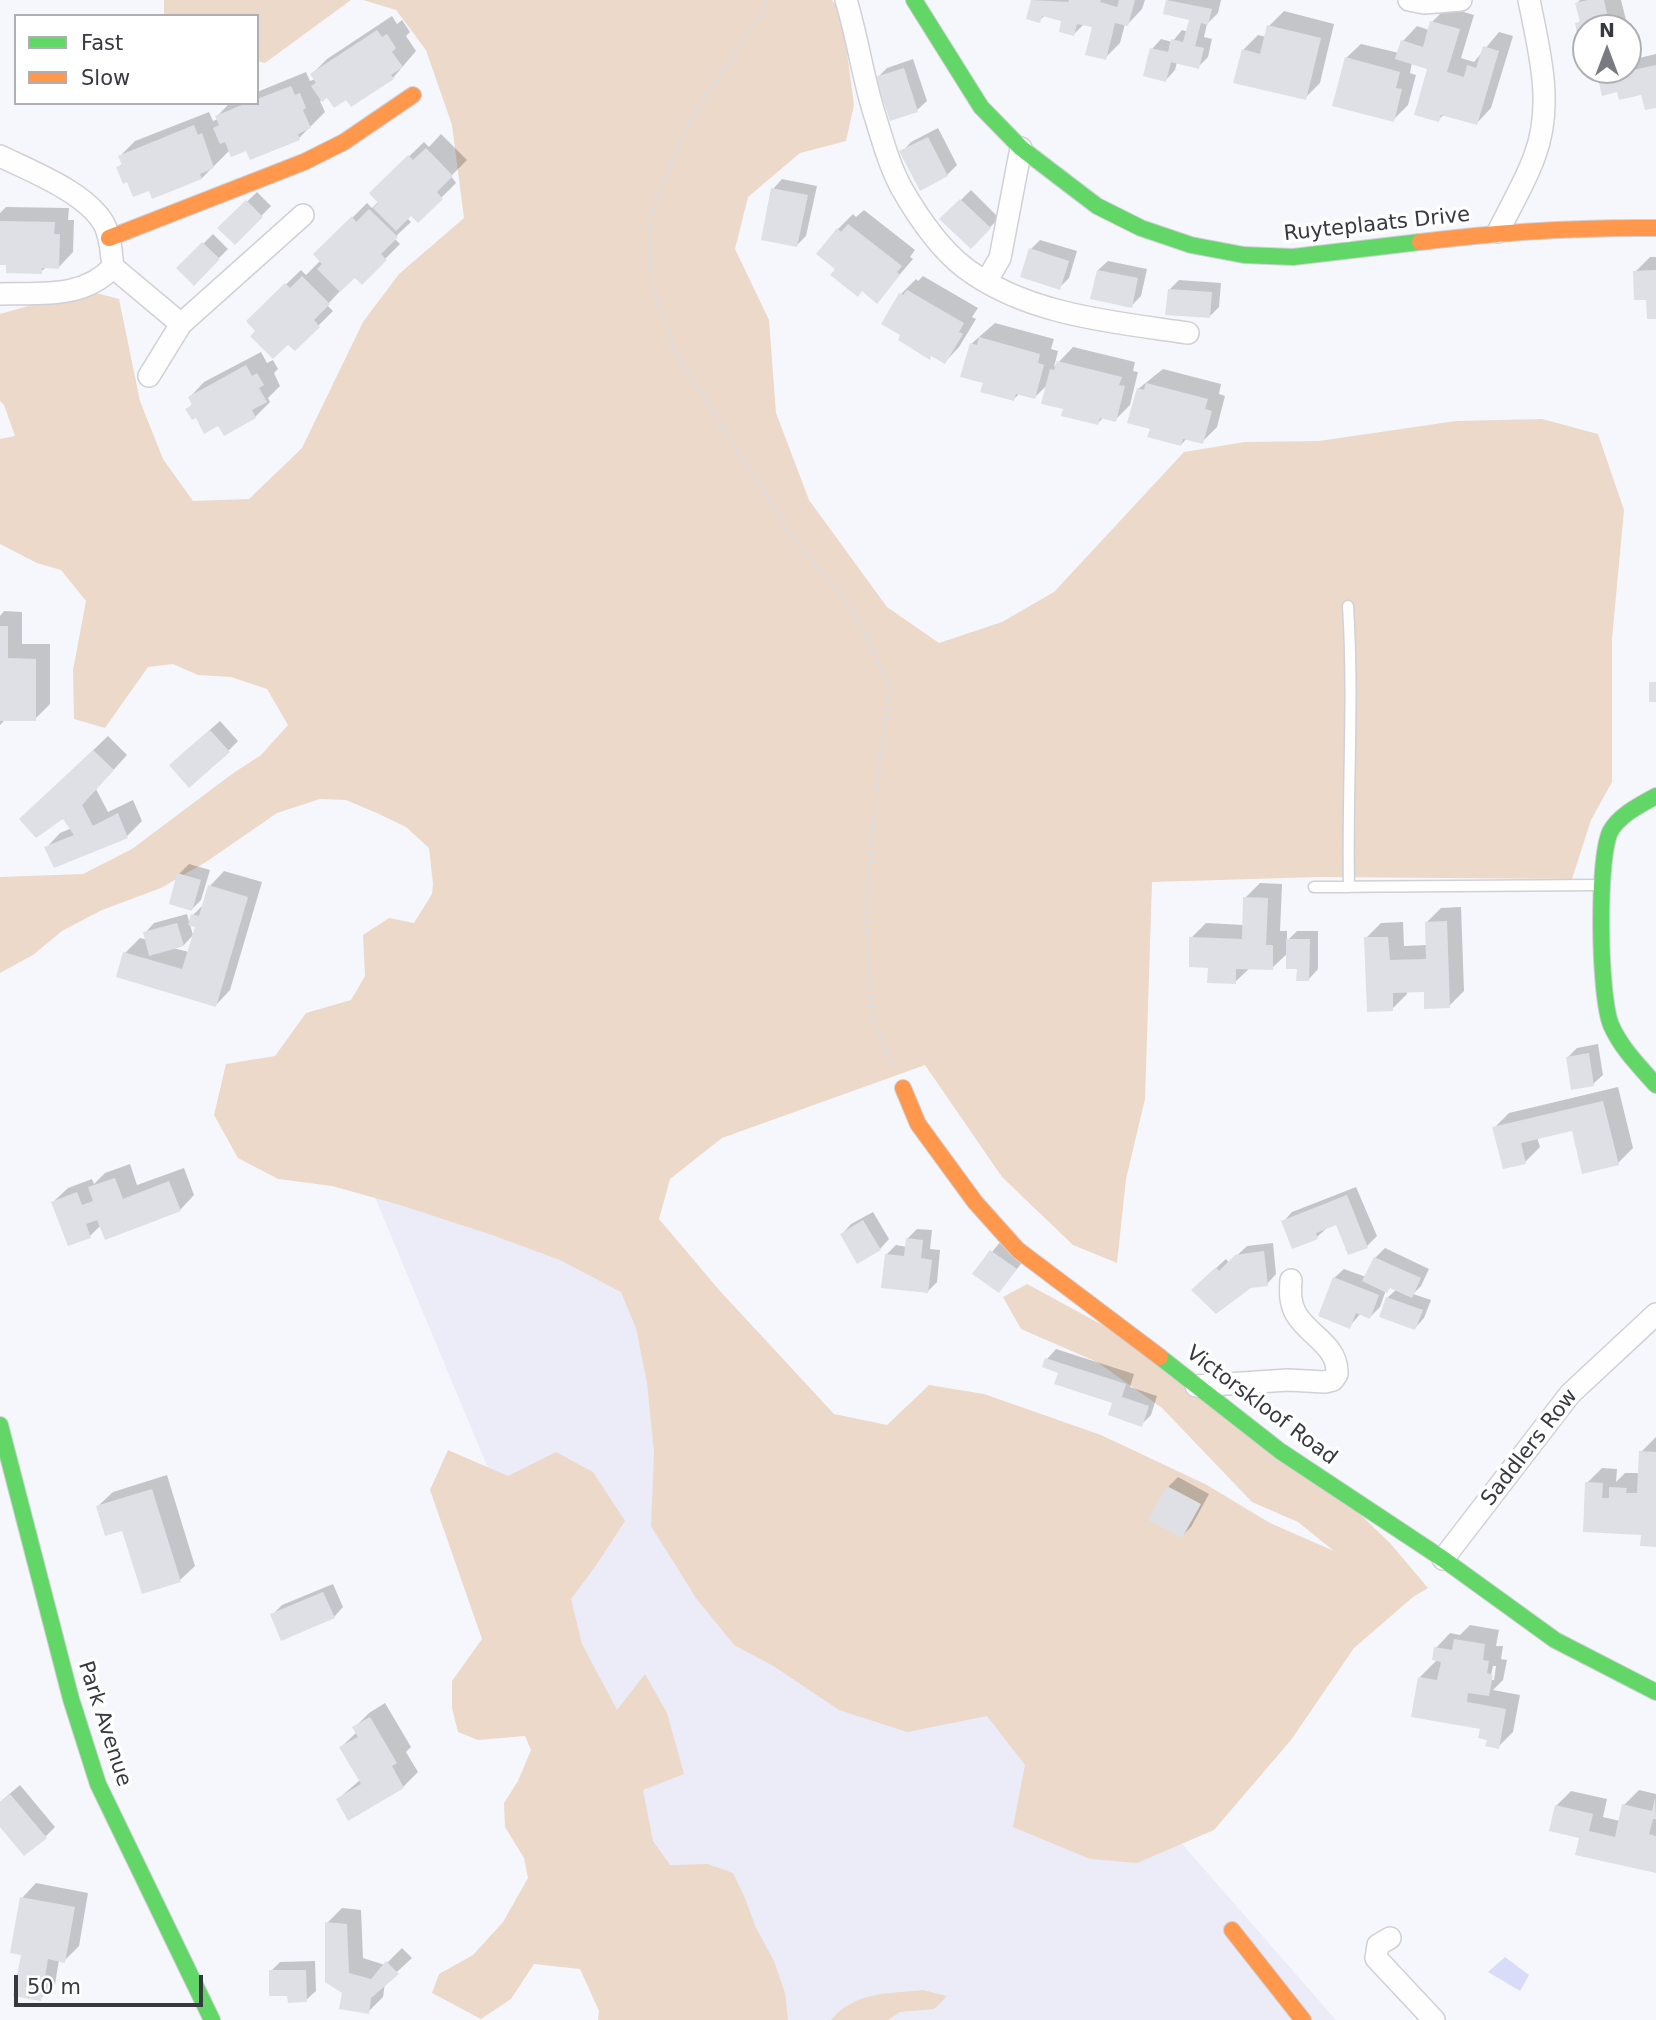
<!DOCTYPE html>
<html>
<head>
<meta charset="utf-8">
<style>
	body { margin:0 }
	#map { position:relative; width:1656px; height:2020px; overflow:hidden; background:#f6f7fc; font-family:"DejaVu Sans",sans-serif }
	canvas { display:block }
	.legend { position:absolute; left:14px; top:14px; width:245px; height:91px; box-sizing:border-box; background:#fff; border:2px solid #afafb3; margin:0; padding:9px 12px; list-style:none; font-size:21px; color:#373840 }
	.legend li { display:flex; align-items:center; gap:14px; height:35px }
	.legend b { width:35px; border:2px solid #afafb3 }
	.north { position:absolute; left:1572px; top:14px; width:70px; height:70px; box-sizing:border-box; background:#fff; border:2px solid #afafb3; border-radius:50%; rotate:0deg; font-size:19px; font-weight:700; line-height:28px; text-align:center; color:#373840 }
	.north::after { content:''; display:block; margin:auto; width:24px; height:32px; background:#7a7b82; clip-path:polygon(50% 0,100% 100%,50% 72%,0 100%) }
	.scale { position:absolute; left:14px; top:1975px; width:189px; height:32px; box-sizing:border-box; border:4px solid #373840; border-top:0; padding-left:9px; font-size:21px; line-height:24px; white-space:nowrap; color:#373840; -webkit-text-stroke:5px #fff; paint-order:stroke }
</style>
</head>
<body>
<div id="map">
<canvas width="1656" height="2020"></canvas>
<ul class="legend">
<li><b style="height:9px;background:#63d668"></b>Fast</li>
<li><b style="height:9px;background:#ff974d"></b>Slow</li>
</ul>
<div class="north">N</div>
<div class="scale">50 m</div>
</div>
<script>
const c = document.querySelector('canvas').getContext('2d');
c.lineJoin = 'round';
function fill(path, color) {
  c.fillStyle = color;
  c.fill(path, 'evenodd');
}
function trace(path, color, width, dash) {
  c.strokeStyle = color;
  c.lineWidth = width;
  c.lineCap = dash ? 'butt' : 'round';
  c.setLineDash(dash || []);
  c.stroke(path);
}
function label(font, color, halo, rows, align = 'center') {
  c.font = font + ' "DejaVu Sans",sans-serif';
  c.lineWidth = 7;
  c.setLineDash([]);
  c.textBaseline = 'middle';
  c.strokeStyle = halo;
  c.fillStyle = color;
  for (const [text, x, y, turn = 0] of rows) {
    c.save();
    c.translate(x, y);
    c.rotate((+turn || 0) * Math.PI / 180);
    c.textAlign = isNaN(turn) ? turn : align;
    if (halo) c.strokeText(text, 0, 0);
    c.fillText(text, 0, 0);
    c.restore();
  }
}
fill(new Path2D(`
	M339,1111L656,1242L1336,2020H718Z`), '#ebecf8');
fill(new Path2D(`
	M164,0H351L265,63L257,61V16H164Z
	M363,0H832L842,15L854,105L846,141L800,153L748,197L735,249L769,320L776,413L809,500L887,607L939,643L1002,622L1054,592L1184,452L1245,442L1319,441L1456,421L1542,419L1598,434L1624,510L1612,639V782L1591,820L1572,879L1320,877L1152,882L1145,1099L1126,1179L1117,1263L1073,1245L1002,1177L925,1065L722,1138L670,1179L659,1219L720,1291L834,1414L887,1425L929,1385L984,1394L1101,1435L1207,1485L1270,1523L1334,1551L1298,1522L1252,1502L1162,1408L1097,1362L1021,1329L1003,1297L1027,1284L1108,1328L1343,1498L1390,1543L1428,1588L1413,1597L1354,1648L1291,1740L1214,1830L1137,1863L1090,1859L1013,1827L1025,1765L987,1716L907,1732L839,1710L775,1667L734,1645L696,1598L651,1526L654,1452L647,1383L636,1328L621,1292L560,1260L492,1235L400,1205L332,1186L278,1179L238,1158L214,1115L226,1064L275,1056L306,1013L351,1000L365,976L363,935L389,918L414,923L432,894L433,884L429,848L406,827L379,814L346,800L320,799L277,813L206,862L161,888L102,910L62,931L33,955L0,973V877L83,874L132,849L232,774L261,755L288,725L267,689L231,677L198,675L173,664L148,667L105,728L74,719L73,670L86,601L61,570L37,563L0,544V439L15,436L4,405L0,401V314L85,290L119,299L140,401L163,459L193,501L249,499L302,448L363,322L399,274L464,218L452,125L426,50L396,10Z
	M448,1450L508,1476L556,1452L593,1472L625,1521L597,1564L571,1599L582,1644L617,1710L645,1674L667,1713L684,1774L643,1790L653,1841L670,1865L708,1864L733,1873L745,1898L756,1928L774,1961L785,1993L788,2020H598L599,2011L580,1969L534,1964L511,1999L481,2019L432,1993L439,1974L473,1955L503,1922L528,1878L524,1858L505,1827L504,1803L518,1781L531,1750L525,1736L478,1740L458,1732L452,1708V1681L482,1639L430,1490Z
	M923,1990L947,1996L934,2009L900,2012L888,2020H831C855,1991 888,1994 923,1990Z`), '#ecd9ca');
fill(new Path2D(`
	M1505,1957L1529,1975L1520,1991L1488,1972Z`), '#d9dcf8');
fill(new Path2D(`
	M1033,0H1145L1142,9L1128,24H1125L1120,43L1105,58L1094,26L1084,24L1074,34L1064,19L1045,15L1039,21L1028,18Z
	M1168,0H1221L1218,13L1207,24L1204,37L1212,39L1208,57L1198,67L1177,62L1175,70L1166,80L1152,49L1161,39L1172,42L1182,30L1188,32L1191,19L1165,12Z
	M1580,0H1621L1628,28H1586V33L1577,24L1581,20L1577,3Z
	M1447,7L1474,15L1461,58L1474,62L1499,32L1513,36L1491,108L1477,123L1445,114L1438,120L1429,68L1412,62L1410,73L1416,75L1408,105L1393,120L1346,58L1361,44L1399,53L1403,41L1417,26L1429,30L1432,22Z
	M1284,11L1334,24L1320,83L1305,98L1243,50L1258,35L1266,37L1269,26Z
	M392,16L397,24L402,20L410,32L406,36L416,51L393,78L347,98L328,95L320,101L325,112L299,138L230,150L202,178L150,189L128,180L118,168L123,163L120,156L135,141L209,112L213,121L218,119L217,116L230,103H257V92L306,72L310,81L315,79L312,74L327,59Z
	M1628,30L1635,59L1656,54V106L1643,93L1618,90L1598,70H1628Z
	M913,59L927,101L917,110L877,78L887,68Z
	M938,128L957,165L947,175L902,152L911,142Z
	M441,134L467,160L451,176L456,183L418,221L411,214L407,218L411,222L394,238L400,244L362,282L355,275L327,305L333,311L295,349L288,342L257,331L248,321L301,270L306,275L321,260L315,255L367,203L372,208L379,201L371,193L424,142L429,147Z
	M782,179L817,186L806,236L797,245L773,189Z
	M971,190L999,218L971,247L942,219Z
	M257,192L271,206L235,243L220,228Z
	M6,207L69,208L68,220H74L73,252L59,267H46L41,272L0,263V213Z
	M864,210L915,250L910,257L913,259L877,301L838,269V229L853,214L856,217Z
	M213,234L228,249L194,283L179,268Z
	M1040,240L1077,251L1069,278L1059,288L1031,249Z
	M1650,257H1656V317L1635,272Z
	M1108,261L1147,269L1141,296L1131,306L1098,270Z
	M923,276L978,308L972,317L976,319L959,347L945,362L901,294L916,279L918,281Z
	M1179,280L1221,283L1219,307L1209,317L1169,290Z
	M995,323L1054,339L1051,349L1058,351L1054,367L1073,347L1135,362L1133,371L1138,372L1130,405L1115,420L1104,417L1098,423L1065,408L1048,384L1035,397L1020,393L1014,399L985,382L971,344Z
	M261,352L267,363L273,360L278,369L274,373L280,386L268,398L270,402L255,417L219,423L196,416L188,409L193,403L190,397L204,382Z
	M1163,369L1221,384L1219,394L1225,396L1217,427L1202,442L1187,438L1181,445L1152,427L1138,389Z
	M4,611L22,612V644H50V704L35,719H6L0,725V616Z
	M220,721L238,741L228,751L181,755Z
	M108,736L127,755L96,789L108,812L133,800L142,821L127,836L46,848L60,833L72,828L64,816L36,805Z
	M189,864L210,870L201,900L192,909L179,874Z
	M224,871L262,882L230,990L216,1005L118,976L125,953L140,938L147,940L145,933L154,923L187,914L193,935L184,945L173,948L189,952L197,925L193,915L204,904L210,886Z
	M1260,883L1282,884L1280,931H1287V941L1297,931H1318V969L1309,979L1288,953L1272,968H1250L1235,982L1210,966L1191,938L1206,923L1244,925L1245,898Z
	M1461,907L1464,991L1449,1006L1425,990L1407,991V994L1392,1009L1366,938L1381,923L1403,922L1404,946L1427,945L1426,923L1441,908Z
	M1598,1044L1603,1075L1593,1084L1568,1057L1577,1048Z
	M1618,1087L1633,1148L1618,1163L1574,1129L1537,1137L1540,1147L1525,1162L1494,1128L1509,1113Z
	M130,1164L137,1185L184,1168L194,1195L180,1210L101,1225L90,1236L53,1202L68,1188L92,1179L94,1184L105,1173Z
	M1356,1187L1377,1236L1367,1246L1337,1223L1328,1227L1317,1237L1283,1222L1292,1212Z
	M873,1212L889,1239L880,1249L842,1234L851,1224Z
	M917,1229L932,1230L930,1249L940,1250L937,1282L927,1292L886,1255L896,1245L907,1247L908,1238Z
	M1001,1241L1025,1259L999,1291L975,1273Z
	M1273,1243L1276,1274L1267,1284L1203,1280L1226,1259L1229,1263L1247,1246Z
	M1385,1248L1429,1269L1421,1286L1413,1294L1431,1300L1424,1318L1415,1328L1387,1298L1397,1289L1392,1286L1386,1290L1380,1307L1370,1317L1361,1313L1349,1327L1334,1278L1344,1269L1366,1277L1375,1258Z
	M1056,1349L1134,1374L1130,1387L1157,1396L1151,1415L1141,1425L1114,1402L1060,1372L1047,1359Z
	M1656,1437V1545L1643,1533L1585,1531L1587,1483L1602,1468L1617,1469L1616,1482L1625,1473H1640L1641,1452Z
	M167,1475L195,1566L180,1580L98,1506L113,1492Z
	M1178,1477L1209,1494L1191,1527L1182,1536L1168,1487Z
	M333,1584L343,1607L334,1617L272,1615L282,1605Z
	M1470,1625L1499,1630L1496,1646H1503L1501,1659L1507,1660L1503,1680L1493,1690L1520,1695L1513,1732L1498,1747L1489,1738L1482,1727L1420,1677L1437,1660L1436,1648L1450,1633L1460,1635ZM1493,1666H1496L1494,1680H1490Z
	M385,1703L411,1747L406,1752L418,1772L403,1787L349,1818L338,1799L360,1780L341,1747L357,1732L355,1727L369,1713Z
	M20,1785L55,1827L46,1836L0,1824V1802Z
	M1639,1790L1656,1794V1871L1581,1836L1556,1806L1571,1791L1607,1799L1603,1817L1620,1821L1624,1805Z
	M36,1883L88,1893L79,1946L64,1961L59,1960L55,1984L40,1999L23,1953L22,1898Z
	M342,1908L361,1910L363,1958L385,1965L402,1948L412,1958L385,1983L383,1997L368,2012L344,1992L327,1923Z
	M315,1961L316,1991L306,2000L289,1994L271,1971L280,1962Z`), '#0003');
fill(new Path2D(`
	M1031,0L1068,2L1069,0H1101L1100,2L1117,7L1119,0H1135L1128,26L1115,23L1106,60L1085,55L1092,27L1077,24L1074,36L1059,32L1061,21L1042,16L1040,23L1026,19Z
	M1166,0L1212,9L1208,25L1201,23L1195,46L1204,48L1199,69L1171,62L1166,82L1143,76L1150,48L1168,52L1171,39L1183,42L1189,20L1163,14Z
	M1588,0H1604L1610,28H1586V35L1578,37L1575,23L1580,22L1575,3Z
	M1430,21L1460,29L1447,72L1464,77L1467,65L1476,68L1483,46L1499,51L1477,125L1441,115L1439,122L1414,115L1427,69L1395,59L1401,40L1423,47Z
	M1267,25L1321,38L1306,100L1233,83L1242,49L1260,54Z
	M377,30L382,37L387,34L396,48L392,52L403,67L391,75L394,79L351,107L346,100L334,108L327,98L322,102L311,86L316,83L310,74Z
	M1345,57L1400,72L1396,88L1402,89L1394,122L1332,106Z
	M1656,65V108L1645,110L1641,95L1619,100L1617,92L1602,96L1596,70H1619L1620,73Z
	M904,68L918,112L890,121L875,77Z
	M291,86L295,95L300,93L306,108L303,110L311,128L298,134L300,140L250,160L246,151L231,157L225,142L220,144L213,128L219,125L215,116L247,103H257V99Z
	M194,125L198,135L202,133L214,168L200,174L202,179L152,199L149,191L133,197L127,182L123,184L116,167L122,165L118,156Z
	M928,137L948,176L920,191L899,151Z
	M426,148L453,176L437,192L443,199L418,223L411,216L396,231L373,208L378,203L369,193L408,155L413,160Z
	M771,188L808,195L797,247L761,240Z
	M960,199L991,228L971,249L939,219Z
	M246,200L263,217L235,245L217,228Z
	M369,209L398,237L381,254L387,260L362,285L355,278L340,292L317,269L322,264L313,254L352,216L356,222Z
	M0,221L55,222L54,234H60L59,269L42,268V274L6,273V265H0Z
	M848,224L902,266L897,272L900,275L877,304L862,291L858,297L830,275L835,269L816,254L837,228L841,232Z
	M202,242L220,259L194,286L176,268Z
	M1029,248L1069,261L1060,290L1020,277Z
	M1097,270L1138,278L1132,308L1090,299Z
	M1656,270V319H1647L1646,300H1634L1633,271Z
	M302,276L330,304L314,320L320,327L295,351L288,345L273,359L250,336L255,331L246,321L285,283L290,288Z
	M1168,289L1212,292L1210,318L1165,315Z
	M907,290L964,323L959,332L963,334L945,364L931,356L930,360L898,340L900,335L881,324L899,293L903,295Z
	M979,337L1040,354L1038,363L1044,365L1035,399L1016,394L1014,401L980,392L983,383L960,377L970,343L977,345Z
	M1057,361L1122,377L1119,385L1125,386L1116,422L1100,418L1098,425L1061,416L1063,409L1041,404L1050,369L1054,370Z
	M246,365L252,376L257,373L264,385L259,388L267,402L252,410L256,418L224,436L218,426L204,434L196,418L192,420L185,409L192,405L188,397Z
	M1146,383L1208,399L1205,409L1212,411L1203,444L1183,439L1181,446L1147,437L1150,429L1127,423L1137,388L1144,390Z
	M0,626H8V658L36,659V721H0Z
	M1649,682H1656V702H1649Z
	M210,730L230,752L189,788L169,765Z
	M93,750L114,770L82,805L93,826L118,813L128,838L54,868L44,847L74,835L63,819L36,838L19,819Z
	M177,873L201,880L192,911L169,904Z
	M208,885L248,897L216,1007L116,977L123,952L182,969L195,927L188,925L191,914L199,916Z
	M1243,897L1268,898L1266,945H1273V970L1236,969V984L1207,983L1208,968L1189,967V937L1242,939Z
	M1447,921L1450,1008L1424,1009V992L1393,993V1011L1367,1012L1364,937H1388L1390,960L1426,959L1425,922Z
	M177,923L184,946L149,956L143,932Z
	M1286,939H1310L1309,981H1296L1297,969H1286Z
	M1589,1053L1594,1086L1571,1090L1566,1057Z
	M1603,1101L1619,1165L1582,1174L1572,1131L1521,1143L1526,1164L1503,1169L1492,1127Z
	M115,1178L123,1199L169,1181L181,1211L105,1240L97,1220L86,1224L91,1238L68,1246L51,1202L77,1192L82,1205L93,1201L88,1187Z
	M1347,1195L1368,1248L1348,1255L1336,1225L1316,1233L1318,1239L1292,1249L1281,1221Z
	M863,1220L881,1250L857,1264L840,1234Z
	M906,1238L923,1240L921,1258L932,1260L928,1293L881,1288L885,1254L904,1256Z
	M990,1250L1017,1269L999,1293L972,1274Z
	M1264,1251L1268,1286L1251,1288L1216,1314L1191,1290L1216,1267L1219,1271L1235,1255Z
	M1374,1257L1421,1278L1412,1298L1390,1288L1387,1293L1362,1281Z
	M1333,1277L1379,1295L1370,1319L1356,1313L1350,1329L1318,1316Z
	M1386,1297L1423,1310L1415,1330L1379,1317Z
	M1045,1358L1126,1384L1122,1397L1149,1406L1142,1427L1108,1415L1112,1403L1054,1384L1058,1373L1042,1367Z
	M1639,1451L1656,1452V1547L1640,1546L1641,1535L1583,1532L1585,1482L1603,1483L1602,1498H1609V1487L1627,1488L1626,1493H1637Z
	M1167,1486L1201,1504L1182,1538L1148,1520Z
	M152,1489L181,1582L142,1594L122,1531L105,1536L96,1506Z
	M323,1592L335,1618L281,1641L270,1614Z
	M1454,1639L1485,1644L1483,1660L1489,1661L1487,1673L1493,1675L1489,1696L1468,1693L1467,1702L1506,1709L1499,1749L1485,1746L1487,1740L1478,1738L1480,1729L1411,1717L1418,1677L1437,1680L1441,1662L1432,1660L1434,1647L1452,1650Z
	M370,1717L397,1763L392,1766L404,1788L348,1821L336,1799L361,1784L339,1747L358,1737L352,1727Z
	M10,1794L47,1838L24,1856L0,1827V1802Z
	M1655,1798L1656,1819H1653L1649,1834L1656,1836V1873L1575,1855L1579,1838L1549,1831L1555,1805L1593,1814L1589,1831L1615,1837L1622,1804L1652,1811Z
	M20,1897L75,1907L65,1963L48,1959L41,2001L13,1996L21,1955L10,1953Z
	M325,1922L347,1924L349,1973L371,1979L386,1961L399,1974L371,1998L369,2014L339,2009L342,1993L325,1982Z
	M269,1970H306L307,2002L288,2003L287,1996H269Z`), '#dfe0e6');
const lane = new Path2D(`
	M1348,606C1354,699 1347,793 1349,887
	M1314,887L1600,885`);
const street = new Path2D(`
	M846,0C858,39 863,80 876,119C883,142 890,167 902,189C918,217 939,248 965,268C1027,315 1113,322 1188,333
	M1409,0L1424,3L1461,0
	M0,156C31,171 87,193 104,224C111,237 111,253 113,267L181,324
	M1498,232C1510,207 1526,181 1535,155C1554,104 1539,50 1529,0
	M986,282L1000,258L1021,148
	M0,294C41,293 83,299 113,267
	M149,376L181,324L303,215
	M1196,1386L1288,1380L1325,1382L1333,1380L1337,1374C1338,1345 1309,1336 1296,1314C1290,1303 1290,1293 1291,1280
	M1443,1559L1570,1394L1656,1314
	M1390,1938L1378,1945L1376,1958L1434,2020`);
const fast = new Path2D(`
	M914,0L981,107L1021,148L1097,206L1141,228L1191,245L1244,255L1293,257L1420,242
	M1656,796C1640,805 1619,815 1610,832C1597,862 1599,995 1611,1025C1621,1048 1639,1066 1656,1085
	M1160,1357L1280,1451L1443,1559L1555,1640L1656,1692
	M0,1425L71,1699L98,1784L212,2020`);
const slow = new Path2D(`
	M109,238L304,162L344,142L413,95
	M1420,242C1499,232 1576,227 1656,228
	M903,1088L918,1124L975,1202L1018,1250L1160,1357
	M1232,1930L1303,2020`);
trace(lane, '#d0d0d6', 13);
trace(street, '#d0d0d6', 24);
trace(fast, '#d0d0d6', 18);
trace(slow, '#d0d0d6', 18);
trace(new Path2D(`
	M765,0L766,6L687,125L649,218L651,283L677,355L790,533L854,611L890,688L877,780L866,912L872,1021L892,1065`), '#dcddde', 4.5, [3.5, 5]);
trace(lane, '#fefeff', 10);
trace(street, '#fefeff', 21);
trace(fast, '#63d668', 16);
trace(slow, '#ff974d', 16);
label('21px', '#373840', '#fff', [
	["Ruyteplaats Drive",1377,225,-6],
	["Victorskloof Road",1261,1406,37],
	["Saddlers Row",1530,1448,-52],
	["Park Avenue",104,1724,72]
]);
</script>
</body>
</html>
